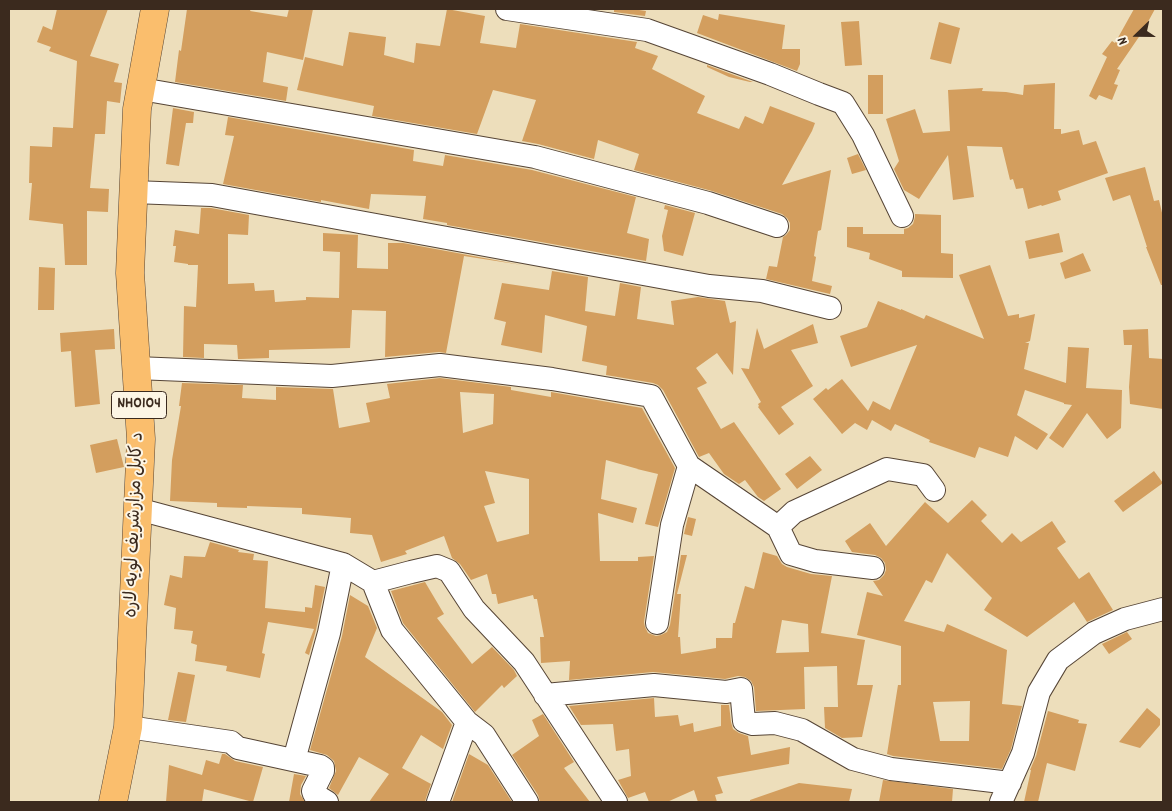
<!DOCTYPE html>
<html>
<head>
<meta charset="utf-8">
<style>
	body { margin:0 }
	#map { position:relative; width:1172px; height:811px; overflow:hidden; background:#eddebb; font-family:Dekko,sans-serif }
	canvas { display:block }
	.frame { position:absolute; inset:0; border:10px solid #3b2a1e; pointer-events:none }
	.north { position:absolute; left:1112px; top:10px; width:50px; height:50px; -webkit-text-stroke:4px #fcf5e5; paint-order:stroke; rotate:248deg; font-size:14px; font-weight:700; line-height:20px; text-align:center; color:#3b2a1e }
	.north::after { content:''; display:block; margin:auto; width:18px; height:22px; background:#3b2a1e; clip-path:polygon(50% 0,100% 100%,50% 72%,0 100%) }
</style>
</head>
<body>
<div id="map">
<canvas width="1172" height="811"></canvas>
<div class="frame"></div>
<div class="north">N</div>
</div>
<script>
const c = document.querySelector('canvas').getContext('2d');
c.lineJoin = 'round';
function fill(path, color) {
  c.fillStyle = color;
  c.fill(path, 'evenodd');
}
function trace(path, color, width, dash) {
  c.strokeStyle = color;
  c.lineWidth = width;
  c.lineCap = dash ? 'butt' : 'round';
  c.setLineDash(dash || []);
  c.stroke(path);
}
function label(font, color, halo, rows, align = 'center') {
  c.font = font + ' Dekko,"Playpen Sans Arabic",sans-serif';
  c.lineWidth = 4;
  c.setLineDash([]);
  c.textBaseline = 'middle';
  c.strokeStyle = halo;
  c.fillStyle = color;
  for (const [text, x, y, turn = 0] of rows) {
    c.save();
    c.translate(x, y);
    c.rotate((+turn || 0) * Math.PI / 180);
    c.textAlign = isNaN(turn) ? turn : align;
    if (halo) c.strokeText(text, 0, 0);
    c.fillText(text, 0, 0);
    c.restore();
  }
}
fill(new Path2D(`
	M57,9H108L90,56L119,64L114,82L122,83L120,103L107,101L105,134H95L90,188L109,189L108,212L87,211V265H65L63,224L29,220L32,183H29L30,146L52,147L53,127L73,128L77,61L49,51L51,47L37,42L43,26L52,30Z
	M187,9H251L250,11L287,17L289,9H313L303,60L267,52L263,82L288,87L286,101L175,82L179,50L181,51Z
	M447,9L485,16L480,43L516,48L520,24L637,42L635,48L658,56L652,69L705,96L697,113L739,129L745,116L763,124L770,106L815,123L812,131L782,185L831,170L821,230L818,231L814,256L816,257L812,281L832,286L830,294L766,279L769,266L777,267L783,237L786,235L790,230V223L787,218L782,214L712,191L634,170L639,154L598,140L594,159L538,144L522,141L536,100L493,90L477,134L372,116L374,106L297,90L305,57L343,66L349,32L386,37L384,55L414,63L416,43L440,46Z
	M614,9H632L646,11L645,16L614,12Z
	M1134,9H1155L1143,31L1117,69L1120,70L1114,84L1118,85L1112,100L1099,95L1096,100L1089,96L1107,57L1102,54L1112,41L1115,43Z
	M719,14L785,25L782,49H800V64L797,71L697,33L703,15L718,20Z
	M859,21L862,65L845,66L841,22Z
	M939,22L960,28L951,64L930,59Z
	M707,65L753,82H750L729,77L707,67Z
	M868,75H883V114H868Z
	M1055,83L1054,129H1061V134L1079,130L1083,145L1096,141L1108,173L1058,191L1061,200L1042,206L1041,205L1028,209L1023,188L1016,189L1013,179L1010,180L1002,147L967,146L974,197L953,200L948,155L919,199L904,190L894,169L899,161L886,119L915,109L923,133L950,131L948,90L983,88L982,91L1006,92L1023,95L1024,85Z
	M173,108L194,112L193,123H186L179,166L166,164Z
	M228,117L414,150L413,161L443,166L445,155L532,170L636,197L627,233L649,239L646,261L447,225V223L423,219L426,196L371,194L369,209L321,200V202L223,184L234,136L225,135Z
	M858,154L866,170L852,174L847,158Z
	M1145,167L1154,201L1159,200L1163,217V285H1161L1146,247H1147L1130,195L1113,201L1105,178Z
	M665,205L695,213L683,256L664,251L662,236L668,210L664,209Z
	M201,208H211L249,215L248,235L228,234V284L254,283L255,291L274,290L275,302L306,300V297L339,298L340,252L323,251V233L358,235L357,268L388,269V243H403L522,265L464,256L446,353L439,352L385,357L386,311L352,310L350,348L269,350V358L241,359H238L237,345L204,344V358L183,357L184,306L196,307L198,265H188V264L174,262L176,246H173L175,230L199,234Z
	M915,214L941,215V253L953,254V278L902,277V271L869,259L870,253L847,247V227H863V234H904V229L908,228L913,224L915,217Z
	M1059,233L1063,252L1029,259L1025,241Z
	M1083,253L1091,271L1065,279L1060,263Z
	M990,265L1008,316L1019,314V318L1035,314L1030,341L1025,343H1029L1024,369L1066,383L1068,347L1089,348L1086,388L1122,390L1121,428L1107,439L1087,413L1063,448L1049,438L1072,405L1064,404V403L1025,390L1017,415L1048,434L1037,450L1015,436L1008,457L979,447L975,458L929,442L930,440L895,424L891,431L872,420L867,430L855,423L842,434L813,399L826,388L828,390L842,379L868,411L873,401L890,410L917,345L851,367L840,336L867,327L878,301L901,310V309L924,319L926,315L984,339L959,275Z
	M39,267L55,268L54,310H38Z
	M552,271L588,277L585,311L615,316L620,283L641,287L637,319L674,325L671,301L698,297L725,301L730,323L736,321L733,375L717,353L696,368L707,383L697,388L721,429L734,422L781,489L764,501L758,497L745,480L739,484L724,474L709,453L699,457L663,390L658,385L653,383L606,375L607,366L582,361L587,326L545,315L542,353L501,345L506,322L494,319L502,283L549,290Z
	M813,324L818,343L791,350L813,386L781,407L794,424L779,435L758,407L759,406L758,404L761,402L741,368L749,369L757,328L764,349Z
	M114,329L115,349L95,350L100,404L75,407L71,351L61,352L60,333Z
	M1148,329L1149,358L1163,359V409L1130,404L1129,387L1132,345H1124L1123,330Z
	M440,378L511,387V390L551,397V392L642,408L675,468L658,527L645,524L658,474L637,469H638L606,460L601,499L637,508L633,523L598,513L600,561H638V557L654,556L644,622L645,627L648,633L656,636L661,635L667,632L670,625L681,555H687L677,594H681L678,637H680L681,654L716,648V638H732L733,623H735L745,586L754,589L763,552L777,556L782,564L787,567L811,574L832,576L821,633L865,640L857,685H873L862,737L842,738L825,728L824,707H838L837,666L804,667L805,709L756,711L754,687L751,681L745,677L738,676L725,679L653,672L569,680L570,661L541,663L540,637H544L537,599H534L533,595L498,604L496,594H492L487,574L471,580L460,564L452,558L444,536L405,551L407,554L381,562L372,535L350,533L351,518L302,514V508L247,506V508L217,507V503L170,501L172,460L181,406H179L182,383L243,385L242,398L276,400V387L333,389L339,428L370,422L366,403L390,398L387,384ZM460,392L494,394L493,424L463,433ZM485,471L529,479V534L497,542L484,506L495,503ZM782,620L808,624L809,652L776,653Z
	M117,439L124,467L96,473L90,445Z
	M810,456L822,470L797,489L785,474Z
	M1154,471L1163,483L1123,512L1114,501Z
	M972,500L987,515L981,521L1002,543L1012,533L1021,542L1052,521L1066,542L1057,548L1079,579L1089,572L1113,610L1087,622L1074,602L1027,637L984,610L992,598L947,553L932,583L926,580L904,621L944,632L947,624L1007,650L1002,704L1022,706L1011,749L1002,769L893,756L887,754L898,685H901V646L857,635L867,592L883,596L873,581L879,580L884,575L886,570L885,563L881,558L875,555L852,552L845,541L870,523L886,546L925,502L948,523ZM970,701L969,741H940L933,702Z
	M688,517L696,519L692,536L684,534Z
	M210,542L239,550L238,552L254,554L253,560L268,561L265,608L305,612V607L312,608L315,585L325,587L316,630L309,655L305,653L314,629L268,622L262,653L265,654L260,678L226,671L227,666L195,661L197,645L191,643L193,631L174,629L176,608L164,605L170,575L182,578L184,556L205,557Z
	M425,582L444,614L437,618L472,664L492,647L514,670L517,676L504,688L502,685L475,712L403,623L391,591Z
	M350,595L368,606L377,628L365,657L442,712L452,725L443,749L421,735L402,768L431,784L426,798L425,802H369L389,774L359,757L338,795L329,788L336,771L334,761L327,755L310,750L342,636Z
	M1127,632L1132,639L1109,654L1102,644Z
	M178,672L195,675L186,722L168,720Z
	M654,698L655,717L678,715L680,726L693,723L694,732L721,726V705H729L731,722L733,729L739,733L748,736L751,755L790,747L789,764L717,777L723,793L715,795L717,802H698L694,790L667,802H649L645,792L628,798L618,780L631,776L629,749L616,751L613,724L581,725L569,706Z
	M1147,708L1160,719V725L1140,748L1119,742Z
	M1048,711L1079,720L1078,723L1087,724L1075,771L1047,763L1038,802H1024L1031,770H1030L1036,756Z
	M543,714L574,762L564,768L590,802H540L538,795L512,755L539,736L532,720Z
	M222,754H225L235,761L263,767L253,802L204,789L202,802H166L169,765L202,775L206,760L219,764Z
	M469,754L488,765L512,802H452Z
	M294,774L306,776L301,785L300,794L305,802H289Z
	M883,780L953,789L952,802H879Z
	M799,783L852,789L849,802H750V800Z`), '#d39e5e');
const street = new Path2D(`
	M507,9L647,30L770,74L819,94L843,103L863,135L902,216
	M141,89L535,157L708,203L777,226
	M133,192L212,195L709,286L762,291L830,308
	M136,368L332,376L440,365L552,379L651,396L689,466L778,527L791,554L815,561L873,568
	M138,509L343,564L373,582L392,630L467,722L484,735L527,802
	M778,527L794,512L887,469L923,475L934,490
	M373,582L411,572L437,566L449,571L474,609L524,662L616,802
	M657,623L672,525L689,466
	M545,695L654,685L726,692L741,689L744,721L753,724L775,723L802,730L853,759L891,769L1010,783
	M128,727L231,742L238,748L320,766L323,768V771L313,791L314,794L327,802
	M294,760L329,633L343,564
	M438,802L467,722
	M1001,802L1023,753L1039,692L1058,660L1094,633L1125,619L1163,609`);
const highway = new Path2D(`
	M113,802L128,727L141,439L130,273L137,109L155,9`);
trace(street, '#564536', 24);
trace(highway, '#564536', 29);
trace(street, '#fff', 22);
trace(highway, '#fabe6d', 28);
for (const [x, y, w] of [
	[139,405,55]
]) {
  const box = new Path2D();
  box.roundRect(x - w / 2, y - 13.5, w, 27, 4);
  c.fillStyle = '#fcf5e5';
  c.fill(box);
  trace(box, '#3b2a1e', 1);
}
label('bold 16px', '#3b2a1e', null, [
	["NH0104",139,405]
]);
label('18px', '#3b2a1e', '#fcf5e5', [
	["د کابل مزارشریف لویه لاره",136,525,-88]
]);
</script>
</body>
</html>
